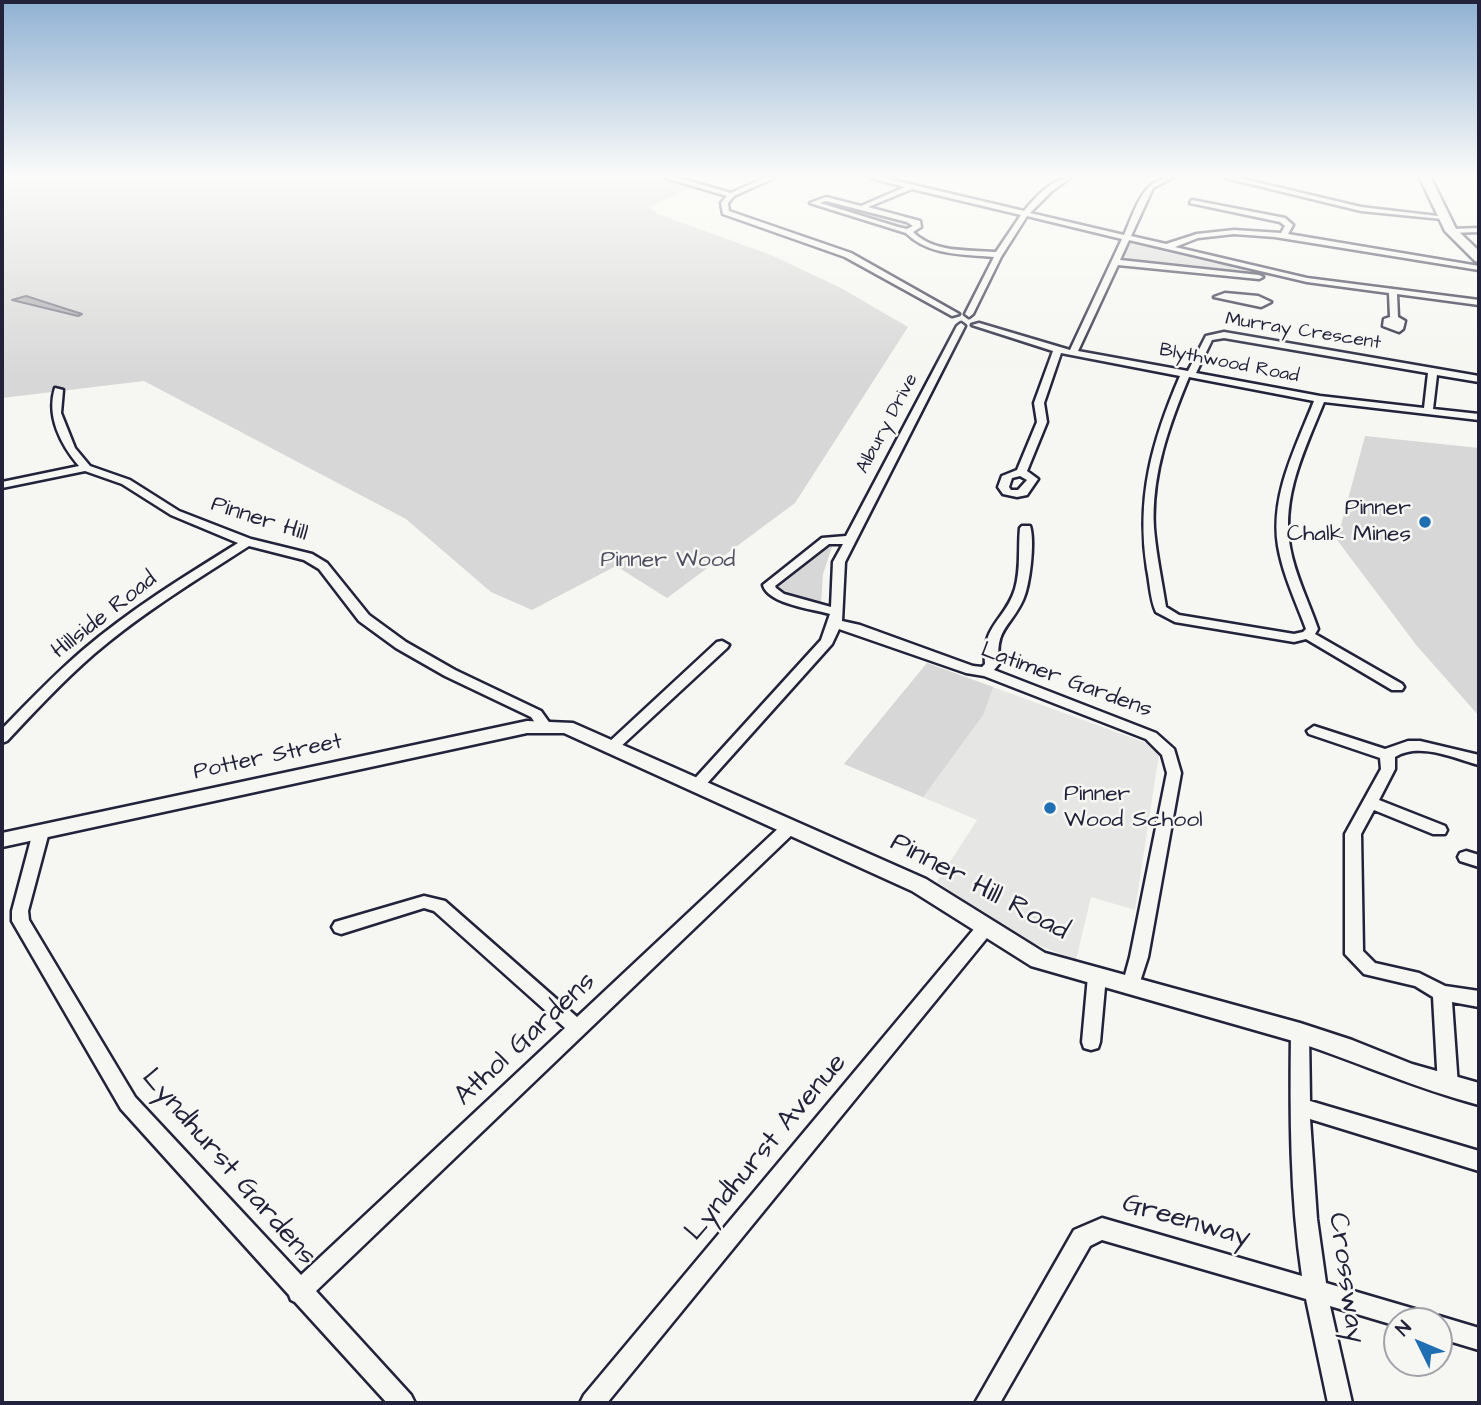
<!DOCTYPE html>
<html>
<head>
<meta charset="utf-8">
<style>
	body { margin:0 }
	#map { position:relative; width:1481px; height:1405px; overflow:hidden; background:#f6f6f2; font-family:"Architects Daughter",sans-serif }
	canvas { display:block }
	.frame { position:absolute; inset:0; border:4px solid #22223b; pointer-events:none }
	.north { position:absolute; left:1383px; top:1307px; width:70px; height:70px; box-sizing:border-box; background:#f6f6f2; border:2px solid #a1a1a9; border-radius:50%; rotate:313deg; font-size:19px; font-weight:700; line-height:28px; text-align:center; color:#22223b }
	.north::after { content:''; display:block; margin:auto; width:24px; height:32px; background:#1f6fb2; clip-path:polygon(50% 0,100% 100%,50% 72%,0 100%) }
</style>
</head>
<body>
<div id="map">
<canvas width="1481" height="1405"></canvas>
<div class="frame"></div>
<div class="north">N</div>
</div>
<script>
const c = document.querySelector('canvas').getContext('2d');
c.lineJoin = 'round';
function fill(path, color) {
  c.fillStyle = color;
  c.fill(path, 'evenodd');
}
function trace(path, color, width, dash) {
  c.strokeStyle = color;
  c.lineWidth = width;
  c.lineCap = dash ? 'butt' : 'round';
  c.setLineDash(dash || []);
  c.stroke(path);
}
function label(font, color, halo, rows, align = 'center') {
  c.font = font + ' "Architects Daughter",sans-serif';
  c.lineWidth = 5;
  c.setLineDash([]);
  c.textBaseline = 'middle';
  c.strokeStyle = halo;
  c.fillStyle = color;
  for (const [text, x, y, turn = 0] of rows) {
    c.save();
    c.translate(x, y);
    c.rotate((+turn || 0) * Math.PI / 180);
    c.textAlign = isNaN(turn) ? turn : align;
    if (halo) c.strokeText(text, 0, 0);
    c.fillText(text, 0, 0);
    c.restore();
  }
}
fill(new Path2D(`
	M927,663L1160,748L1135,910L1091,897L1076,960L1023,939L937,882L977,820L844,764Z`), '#e6e6e4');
fill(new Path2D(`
	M2,178H668L692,188L649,207L658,214L771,255L841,288L908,327L795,503L667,598L616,566L532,610L491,592L406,519L144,381L2,398Z
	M825,200L911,222L914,224L905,228L892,227L815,203Z
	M1126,238L1307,280L1114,262Z
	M1365,436L1479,448V716L1417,646L1337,540Z
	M829,544H833L823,574L821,604L780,594L773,589L775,584Z
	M927,663L993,687L983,715L923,797L844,764Z`), '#d7d7d7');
const water = new Path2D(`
	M26,296L82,314L78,316L12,300Z`);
fill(water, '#adadb3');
trace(water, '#757583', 2);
const minor = new Path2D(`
	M666,178H678L731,193L764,178H774L734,196L728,203L729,211L851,253L959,314L952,316L845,257L723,214L721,203L727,196Z
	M871,178H884L1024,211C1035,198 1052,178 1070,178L1052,191L1030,213L1124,235C1135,211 1142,178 1172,178L1153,188L1131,236L1166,244L1197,234L1234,230L1281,233L1285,226L1280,222L1190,203L1192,200L1285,218L1293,225L1288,234L1479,266V270L1275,237L1234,234L1198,238L1175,247L1307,278L1479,300V305L1397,294L1398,317L1405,321L1403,329L1399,332L1383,326L1384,319L1390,317L1389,293L1307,282L1129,240L1120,260L1259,275L1263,277L1259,279L1118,265L1078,351L1188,371L1206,336L1224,332L1479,376V382L1437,375L1433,409L1479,414V420L1324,402C1305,449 1281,496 1290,547C1295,576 1309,602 1318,629L1315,634L1402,684L1404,687L1402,690H1392L1306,639L1294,642L1175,622L1156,612C1150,599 1150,583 1147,569C1136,498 1152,441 1180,376L1061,353L1044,403L1047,422L1027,471L1038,479L1027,495L1017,497L1003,494L998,487L1002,476L1017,470L1037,422L1034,403L1053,351L972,325L979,323L1070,350L1122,239L1027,216L1001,257L973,314L969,317L965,314L994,257C963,254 929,256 906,233L810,203L826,197L861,206L905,187ZM912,189L1021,215L996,252C968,250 934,253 913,232L921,227L920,221L868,207ZM826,201L907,222L913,226L907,229L898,227L820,203ZM1224,338L1428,373L1424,408L1320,396L1196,373L1212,340ZM1189,377L1314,401C1296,447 1270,495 1278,546C1283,575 1296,602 1306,629L1303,632L1294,634L1179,615L1166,607C1162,581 1156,554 1154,528C1151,475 1169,425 1189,377ZM1020,476L1027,480L1018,490H1011L1009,487L1012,478Z
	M1226,178H1239L1361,207L1446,217L1442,219L1361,211Z
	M1479,228V232L1451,233L1447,231L1451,229Z
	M1225,293L1258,296L1271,302L1261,307L1214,297Z
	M961,323L965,326L845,562L842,621L860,625L973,666L982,667L985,664C982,624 1005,621 1015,589C1021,569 1018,548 1020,528L1022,526H1030C1035,541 1030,585 1023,600C1010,628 995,628 999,664L994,670L1156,733L1174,749L1181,773L1148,957L1137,991L1131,993L1125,991L1122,986L1130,957L1167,773L1162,755L1146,739L984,676L966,673L839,629L832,644L702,789H692L689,785L821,640L830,614C813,609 768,604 763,585L822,538L846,536L957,326ZM829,544H843L833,562L831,607L784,594L776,588L775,586Z
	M55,388L63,390L61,413L75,448L90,466L130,480L179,511L251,539L312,554L327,563L369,615L406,642L455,670L541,711L551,725L549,728H539L531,717L445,676L396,648L359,621L319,569L304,560L249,546C196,580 142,613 94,654C63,681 35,711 7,741L2,743V729C28,702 54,675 83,650C131,609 185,576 238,543L171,515L122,484L85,471L2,488V482L79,466C61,445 46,416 55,388Z
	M722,641L729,645L727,648L618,749H608L606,746L608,743L717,642Z
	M1314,726L1385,749L1408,741H1420L1479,755V765C1453,758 1420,742 1395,757V769L1379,800L1445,826L1447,830L1445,834H1433L1374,810L1361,834L1363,951L1375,963L1419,973L1445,986L1479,991V1007L1452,1002L1458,1086L1455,1092L1448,1095L1441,1092L1438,1086L1433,997L1415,986L1364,974L1345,954V834L1381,769L1380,758L1309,734L1307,731Z
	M790,821L796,823L798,827L796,831L316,1291L411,1395L415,1403H387L295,1302L291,1300L289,1295L121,1109L12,921V911L33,832L35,828H47L49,832L28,911L29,920L135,1097L301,1275L565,1028L434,911L424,908L341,934L335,932L332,927L335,922L424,896L445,901L577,1017L784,823Z
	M1466,851L1479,855V867L1460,861L1458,857L1460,853Z
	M985,921L991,923L994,928L991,933L607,1403H580L584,1395L979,923Z
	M1097,969L1103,971L1106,976L1100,1042L1098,1048L1091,1050L1084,1048L1082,1042L1088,976L1091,971Z
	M1300,1025L1307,1027L1309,1033L1310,1101L1479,1151V1171L1310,1119L1317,1219L1326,1283L1418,1310L1426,1313L1429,1321H1397V1326L1330,1306L1352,1403H1328L1306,1299L1102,1240L1090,1246L1000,1403H975L1074,1230L1102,1218L1302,1276C1290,1195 1290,1114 1291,1033L1293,1027Z
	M1439,1316L1479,1328V1350L1439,1338V1321H1430Z`);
const tertiary = new Path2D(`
	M527,721L573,723L926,879L1045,953L1300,1023L1352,1040L1412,1064L1479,1083V1105C1418,1089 1360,1063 1300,1043L1031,966L912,891L564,733H527L2,847V833Z`);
const primary = new Path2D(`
	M1420,178H1431L1456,229L1479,251V262L1475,261L1445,231Z`);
trace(minor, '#22223b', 5);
trace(tertiary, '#22223b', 5);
trace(primary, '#22223b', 5);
fill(minor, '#f6f6f2');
fill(tertiary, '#f6f6f2');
fill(primary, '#f6f6f2');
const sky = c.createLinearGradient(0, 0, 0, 375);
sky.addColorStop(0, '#90b1d3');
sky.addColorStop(0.47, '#fbfbf9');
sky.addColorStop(1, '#fbfbf900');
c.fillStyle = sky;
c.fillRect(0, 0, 1481, 375);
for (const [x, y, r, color] of [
	[1425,522,7,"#1f6fb2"],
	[1050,808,7,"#1f6fb2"]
]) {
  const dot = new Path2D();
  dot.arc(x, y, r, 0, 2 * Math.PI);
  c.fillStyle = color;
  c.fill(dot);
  trace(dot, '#f6f6f2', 2.5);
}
label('19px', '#22223b', '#f6f6f2', [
	["Murray Crescent",1303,332,9],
	["Blythwood Road",1229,364,11],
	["Albury Drive",888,424,-62]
]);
label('23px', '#22223b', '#f6f6f2', [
	["Pinner",1411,509],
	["Chalk Mines",1411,535],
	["Pinner",1064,795,"left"],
	["Wood School",1064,821,"left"]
], 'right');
label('23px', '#22223b', '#f6f6f2', [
	["Pinner Hill",259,520,18],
	["Hillside Road",105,616,-38],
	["Latimer Gardens",1066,681,20],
	["Potter Street",268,758,-12]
]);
label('23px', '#4f4f62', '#f6f6f2', [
	["Pinner Wood",668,561]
]);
label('28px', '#22223b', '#f6f6f2', [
	["Pinner Hill Road",979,888,28],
	["Athol Gardens",526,1040,-43],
	["Lyndhurst Avenue",767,1148,-50],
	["Lyndhurst Gardens",228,1168,49],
	["Greenway",1186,1222,16],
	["Crossway",1345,1278,82]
]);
</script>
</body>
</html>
